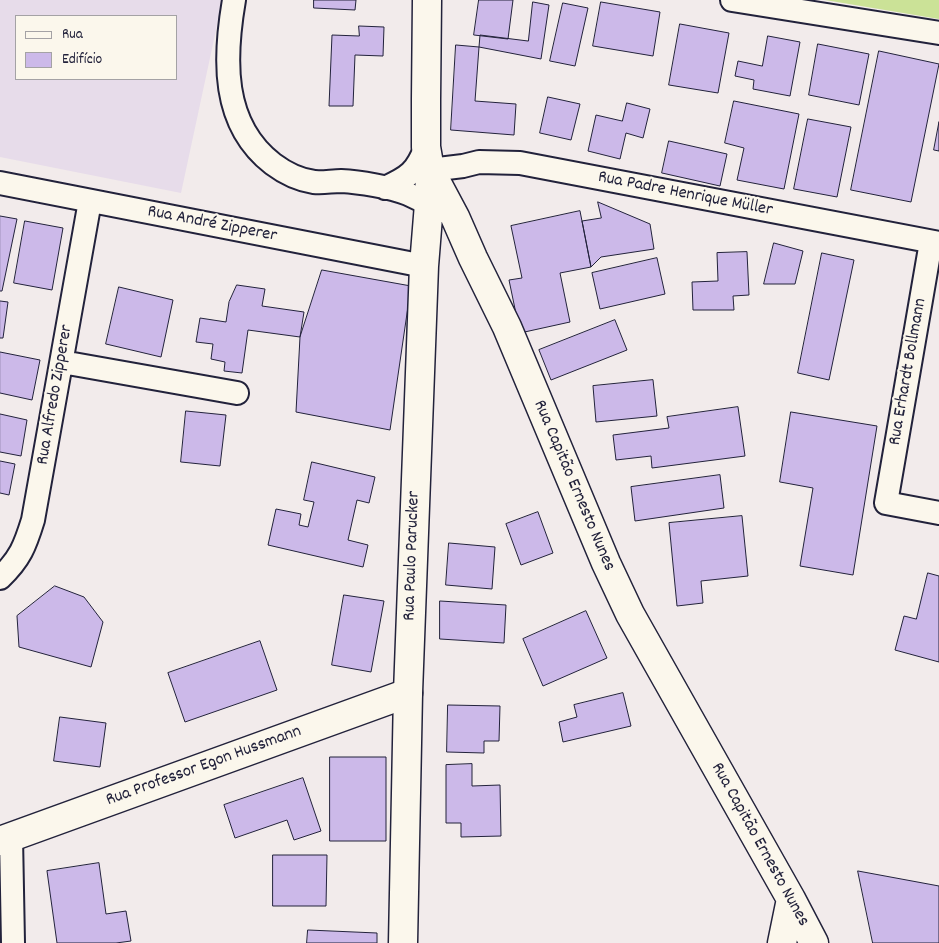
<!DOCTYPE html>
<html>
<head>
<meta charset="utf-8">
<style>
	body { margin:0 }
	#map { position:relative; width:939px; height:943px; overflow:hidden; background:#f2ebeb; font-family:Dekko,sans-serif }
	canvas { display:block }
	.legend { position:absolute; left:15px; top:15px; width:162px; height:65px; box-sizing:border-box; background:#fbf7ec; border:1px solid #a4a2a5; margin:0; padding:6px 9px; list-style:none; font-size:15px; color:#22223b }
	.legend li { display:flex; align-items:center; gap:10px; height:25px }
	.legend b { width:25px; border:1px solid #a4a2a5 }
</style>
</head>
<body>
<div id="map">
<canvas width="939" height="943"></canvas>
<ul class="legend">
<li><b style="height:6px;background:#fbf7ec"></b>Rua</li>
<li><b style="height:14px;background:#ccb9e9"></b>Edifício</li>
</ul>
</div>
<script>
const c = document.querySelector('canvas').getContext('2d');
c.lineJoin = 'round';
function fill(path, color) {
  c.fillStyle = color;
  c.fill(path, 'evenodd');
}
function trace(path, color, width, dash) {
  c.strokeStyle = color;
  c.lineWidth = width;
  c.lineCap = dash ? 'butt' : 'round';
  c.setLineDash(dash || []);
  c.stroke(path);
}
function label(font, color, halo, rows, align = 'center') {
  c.font = font + ' Dekko,sans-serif';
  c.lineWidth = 4.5;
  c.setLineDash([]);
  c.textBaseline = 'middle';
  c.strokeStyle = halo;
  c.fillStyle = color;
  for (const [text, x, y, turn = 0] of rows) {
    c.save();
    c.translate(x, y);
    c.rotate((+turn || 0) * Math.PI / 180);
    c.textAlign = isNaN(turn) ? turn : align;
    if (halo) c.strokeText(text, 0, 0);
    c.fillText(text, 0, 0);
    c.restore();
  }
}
fill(new Path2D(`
	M0,0H221L216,30L181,193L0,157ZM16,16H176V79H16Z`), '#e7dcea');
fill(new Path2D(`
	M825,0H939V19Z`), '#cbe297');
const building = new Path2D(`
	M314,0H356L355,10L314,8Z
	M479,0H513L508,39L474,35Z
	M533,2L549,5L541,59L479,47L480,35L528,41Z
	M601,2L660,12L653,56L593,46Z
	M563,3L588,8L575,66L550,61Z
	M680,24L729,33L718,93L669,85Z
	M359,26L384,27L383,56L355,55L353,106H329L332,35L359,36Z
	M768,36L800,42L790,96L753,89L754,80L735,76L738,61L762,66Z
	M818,44L869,54L859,105L809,95Z
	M456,45L479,47L475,101L516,104L514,135L451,130Z
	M879,51L939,64L911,202L851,190Z
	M548,97L580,104L571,140L540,133Z
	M734,101L799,114L784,189L737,180L744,148L725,143Z
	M627,103L650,109L643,138L626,133L620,159L588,151L596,115L622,121Z
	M808,119L851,127L837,197L794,189Z
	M939,122V151L934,150Z
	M669,141L727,154L720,186L662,173Z
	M598,202L650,224L654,249L601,257L591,267L582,221L601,218Z
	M580,211L591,267L560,273L570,322L520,333L509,280L522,278L511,226Z
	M0,216L17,219L2,291H0Z
	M25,221L63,228L52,290L14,283Z
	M774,243L803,251L795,284H764Z
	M747,252L749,295L733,296L734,310H693L692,282L718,281L717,253Z
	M822,253L854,260L829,380L798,373Z
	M657,258L665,294L600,309L592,273Z
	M322,270L411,286L390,430L296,412L300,337Z
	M237,285L265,289L262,306L304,312L300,337L248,330L242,373L224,371L225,362L211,359L213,344L196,342L200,318L226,322L229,302Z
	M119,287L173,300L161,357L106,344Z
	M0,301L8,302L3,338H0Z
	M615,320L627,350L551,380L539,350Z
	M0,352L40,360L32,400L0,393Z
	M653,380L657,416L596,422L593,386Z
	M738,407L745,456L652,468L651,456L616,460L613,435L669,428L667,417Z
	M186,411L226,415L220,466L181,462Z
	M791,412L877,426L853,575L800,566L813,488L780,482Z
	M0,414L27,420L21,456L0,452Z
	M0,461L15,464L9,495L0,493Z
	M312,462L375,477L369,503L357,500L348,540L368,545L363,567L268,545L276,509L301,514L299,525L308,527L314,502L304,500Z
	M720,475L724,508L635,521L631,487Z
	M538,512L553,553L521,565L506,524Z
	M742,516L748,576L701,581L703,603L677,606L669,523Z
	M449,543L495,547L492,589L446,585Z
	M928,573L939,576V662L895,650L904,616L916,619Z
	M55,586L84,597L103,622L91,667L19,647L17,616Z
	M344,595L384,601L371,672L332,665Z
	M440,601L506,605L504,643L440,639Z
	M586,611L607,658L543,686L523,639Z
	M260,641L277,690L185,722L168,673Z
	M623,693L631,726L563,742L559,722L577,717L574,705Z
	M448,705L500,706L499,741H484V753L447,752Z
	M60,717L106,723L100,767L54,761Z
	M330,757H386V841H330Z
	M472,764V786L500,785L501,836L461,837V823H446V765Z
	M303,778L321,831L294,840L287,820L235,838L224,805Z
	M273,855H327L326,906H273Z
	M99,863L106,914L126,911L131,941L116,943H57L47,871Z
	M858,871L939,886V943H873Z
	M308,930L377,933V943H307Z`);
fill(building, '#ccb9e9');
trace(building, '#22223b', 1);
const minor = new Path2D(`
	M234,0C224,58 221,124 273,164C285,173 299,180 314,182C323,183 332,181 341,181C360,182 390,187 408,194C419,199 431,205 442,211
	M732,0L939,33
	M430,170L463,166L479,162L520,163L939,243
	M0,183L424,266
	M385,188C409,177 416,172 426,147
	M931,242L886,503L939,513
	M62,362L237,393
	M0,578C20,559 25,546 33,520L90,201
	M11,837L13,943`);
const tertiary = new Path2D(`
	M0,841L408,693`);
const secondary = new Path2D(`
	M427,0L426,99V147L430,170L455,217L473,258L507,327L606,563L630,614L791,899L814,943
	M403,943L408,693L424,266L429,204L430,171
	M782,943L791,899`);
trace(minor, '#22223b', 26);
trace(tertiary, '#22223b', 31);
trace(secondary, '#22223b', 31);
trace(minor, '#fbf7ec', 22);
trace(tertiary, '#fbf7ec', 28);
trace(secondary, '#fbf7ec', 28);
label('18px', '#22223b', '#fbf7ec', [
	["Rua Padre Henrique Müller",685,195,11],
	["Rua André Zipperer",212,225,11],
	["Rua Erhardt Bollmann",909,372,-80],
	["Rua Alfredo Zipperer",56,395,-80],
	["Rua Capitão Ernesto Nunes",573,486,67],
	["Rua Paulo Parucker",413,556,-88],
	["Rua Professor Egon Hussmann",204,767,-20],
	["Rua Capitão Ernesto Nunes",759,845,61]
]);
</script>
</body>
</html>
